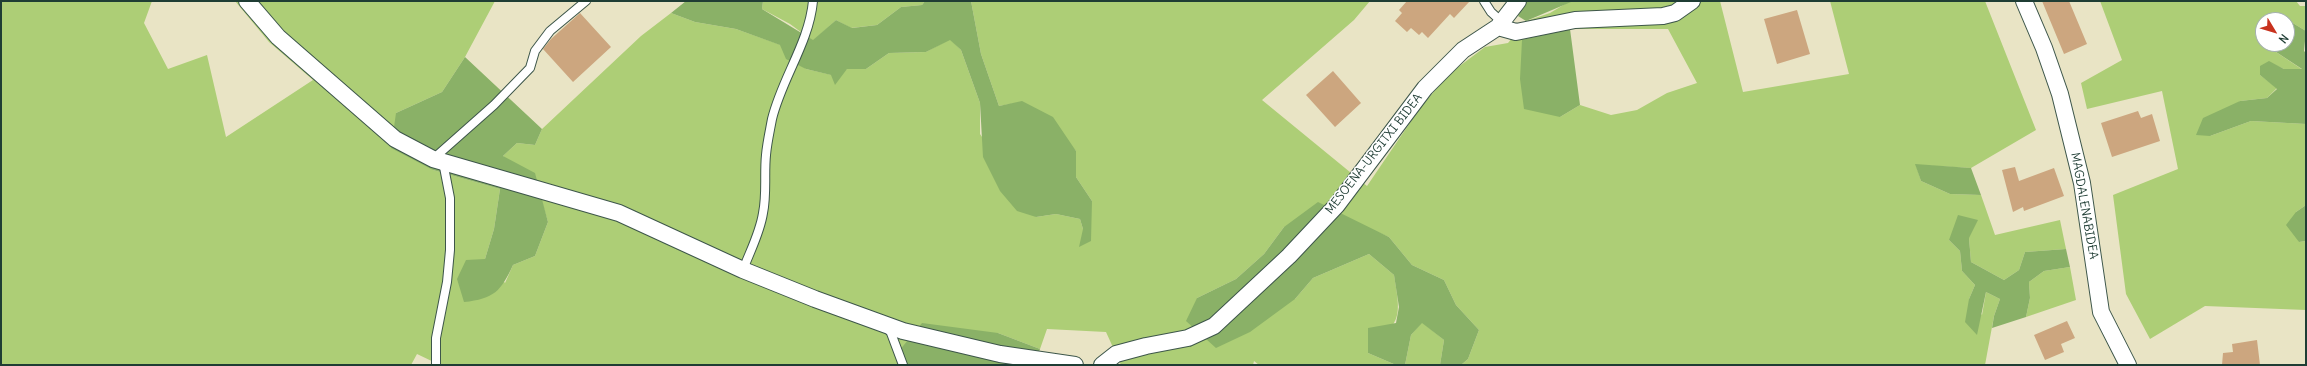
<!DOCTYPE html>
<html>
<head>
<meta charset="utf-8">
<style>
	body { margin:0 }
	#map { position:relative; width:2307px; height:366px; overflow:hidden; background:#e9e4c5; font-family:Delius,sans-serif }
	canvas { display:block }
	.frame { position:absolute; inset:0; border:2px solid #1f3d34; pointer-events:none }
	.north { position:absolute; left:2255px; top:12px; width:40px; height:40px; box-sizing:border-box; background:#fff; border:1px solid #a5b1ae; border-radius:50%; rotate:128deg; font-size:11px; font-weight:700; line-height:16px; text-align:center; color:#1f3d34 }
	.north::after { content:''; display:block; margin:auto; width:14px; height:18px; background:#c8321e; clip-path:polygon(50% 0,100% 100%,50% 72%,0 100%) }
</style>
</head>
<body>
<div id="map">
<canvas width="2307" height="366"></canvas>
<div class="frame"></div>
<div class="north">N</div>
</div>
<script>
const c = document.querySelector('canvas').getContext('2d');
c.lineJoin = 'round';
function fill(path, color) {
  c.fillStyle = color;
  c.fill(path, 'evenodd');
}
function trace(path, color, width, dash) {
  c.strokeStyle = color;
  c.lineWidth = width;
  c.lineCap = dash ? 'butt' : 'round';
  c.setLineDash(dash || []);
  c.stroke(path);
}
function label(font, color, halo, rows, align = 'center') {
  c.font = font + ' Delius,sans-serif';
  c.lineWidth = 3;
  c.setLineDash([]);
  c.textBaseline = 'middle';
  c.strokeStyle = halo;
  c.fillStyle = color;
  for (const [text, x, y, turn = 0] of rows) {
    c.save();
    c.translate(x, y);
    c.rotate((+turn || 0) * Math.PI / 180);
    c.textAlign = isNaN(turn) ? turn : align;
    if (halo) c.strokeText(text, 0, 0);
    c.fillText(text, 0, 0);
    c.restore();
  }
}
fill(new Path2D(`
	M1,1H152L144,23L168,69L207,55L226,137L313,80L269,42L235,1H495L465,57L442,92L396,113L433,170L500,189L494,229L485,259L505,283L513,265L535,256L548,222L542,202L503,156L517,143L535,145L542,129L641,36L671,13L695,22L736,29L781,45L806,69L832,75L847,69H866L889,53L926,52L950,39L961,50L980,103V134L1036,217L1056,214L1080,219L1083,229L1092,201L1076,177V151L1022,102L999,106L981,54L971,1H1370L1354,20L1262,100L1367,186L1420,108L1449,74L1485,47L1508,43L1526,21L1550,13L1570,1H1720L1743,92L1849,74L1830,1H1985L2036,130L1971,168L1916,165L1921,181L1950,194L1981,195L1995,235L2060,220L2066,249L2025,252L2019,270L2004,280L1971,262L1969,238L1949,240L1960,251L1962,271L1975,285L1969,299L1982,315L1986,292L2000,299L1994,316L1985,365H1461L1468,359L1479,330L1456,305L1444,280L1412,265L1389,237L1354,222L1284,227L1264,254L1236,279L1197,298L1295,299L1313,278L1369,254L1394,275C1402,322 1400,319 1368,353L1396,365H1259L1254,361L1253,365H1121L1106,332L1047,329L1040,349L998,333L899,351L908,365H440L417,354L411,365H1ZM1570,29H1668L1697,83L1667,93L1637,110L1611,115L1580,105L1560,117Z
	M763,1H925L922,5L901,7L877,25L851,28L836,20L813,41L790,24L762,9Z
	M2100,1H2296L2300,6H2306V31L2291,22L2287,27V20H2263V44H2273L2270,48L2303,70L2284,69L2269,62L2260,75L2277,88L2267,98L2240,101L2210,136L2251,121L2306,124V205L2296,212L2299,242L2306,241V310L2205,306L2150,339L2126,294L2113,195L2178,169L2162,91L2087,109L2081,83L2122,60Z
	M2070,267L2076,300L2026,317L2030,298L2029,282L2044,271Z
	M1422,322L1444,340L1440,365H1405L1411,335Z`), '#adce76');
fill(new Path2D(`
	M686,1H763L762,9L813,40L836,20L852,28L877,25L901,7L922,5L925,1H971L981,54L999,106L1022,101L1053,117L1076,151V177L1092,201L1091,241L1079,247L1083,229L1080,219L1056,214L1036,217L1017,211L1000,191L983,157L980,103L961,50L950,40L926,52L889,53L866,69H847L835,85L831,75L806,69L786,59L780,45L736,29L695,22L671,13Z
	M1526,1H1570L1571,2L1526,21L1518,16Z
	M2291,22L2306,31L2304,51L2306,53V124L2251,121L2210,136L2196,135L2203,118L2240,101L2267,98L2277,89L2260,75V66L2269,61L2284,69H2302L2270,48L2273,44H2287V27Z
	M1570,29L1580,105L1560,117L1524,109L1520,79L1522,40Z
	M465,57L542,129L535,145L517,143L503,156L535,173L548,222L535,256L513,265C501,291 494,299 464,302L457,279L466,260L485,259L494,229L500,189L433,170L391,148L396,113L442,92Z
	M1915,164L1971,168L1981,195L1950,194L1921,181Z
	M1318,202L1389,237L1412,265L1444,280L1456,305L1479,330L1468,359L1461,365H1440L1444,340L1422,323L1411,335L1405,365H1396L1368,353V328L1396,323L1399,307L1394,275L1369,254L1313,278L1295,299L1250,332L1216,348L1186,321L1197,298L1236,279L1264,254L1284,227Z
	M2306,205V241L2299,242L2286,225L2296,212Z
	M1958,215L1978,220L1969,238L1971,262L2004,280L2019,270L2025,252L2066,249L2070,267L2044,271L2029,282L2030,298L2026,317L1992,328L1994,316L2000,299L1986,292L1977,335L1965,322L1969,299L1975,285L1962,271L1960,251L1949,240Z
	M922,323L998,333L1040,349L1034,365H908L899,351Z`), '#8ab167');
fill(new Path2D(`
	M1407,1H1470L1454,18L1450,14L1428,38L1422,32L1419,35L1411,28L1407,32L1395,21L1402,13L1399,10Z
	M2042,1H2069L2087,44L2064,54Z
	M1797,10L1810,54L1777,64L1764,19Z
	M580,13L611,47L573,82L543,49L551,39Z
	M1333,71L1361,103L1335,127L1306,95Z
	M2138,111L2141,118L2152,114L2160,141L2112,157L2101,123Z
	M2015,167L2019,181L2054,168L2064,196L2024,211L2023,207L2013,212L2002,170Z
	M2067,321L2075,338L2061,344L2064,352L2045,360L2034,335Z
	M2257,340L2260,365H2222L2223,353L2233,352L2232,344Z`), '#cca67f');
const service = new Path2D(`
	M1484,1L1491,12L1502,22
	M433,159L494,105L530,68L535,51L550,31L586,1
	M743,270C750,251 760,233 763,213C767,194 764,174 766,155C767,143 770,130 772,119C782,78 809,43 813,1
	M886,326L891,333L903,365
	M436,365V338L447,282L450,250V198L443,162`);
const minor = new Path2D(`
	M247,1L278,37L395,139L433,159L619,213L743,270L815,299L903,331L1000,354L1075,365
	M2024,1L2044,48L2060,94L2082,183L2101,312L2128,365
	M1498,27L1516,32L1575,20L1663,16L1675,13L1692,1
	M1102,365L1116,354L1146,346L1188,338L1214,326L1289,256L1337,205L1425,88L1463,50L1498,27L1518,1`);
trace(service, '#3d564a', 10);
trace(minor, '#3d564a', 18);
trace(service, '#fff', 8);
trace(minor, '#fff', 16);
label('12px', '#1f3d34', '#fff', [
	["MESOENA-URGITXI BIDEA",1374,154,-52],
	["MAGDALENABIDEA",2084,206,80]
]);
</script>
</body>
</html>
